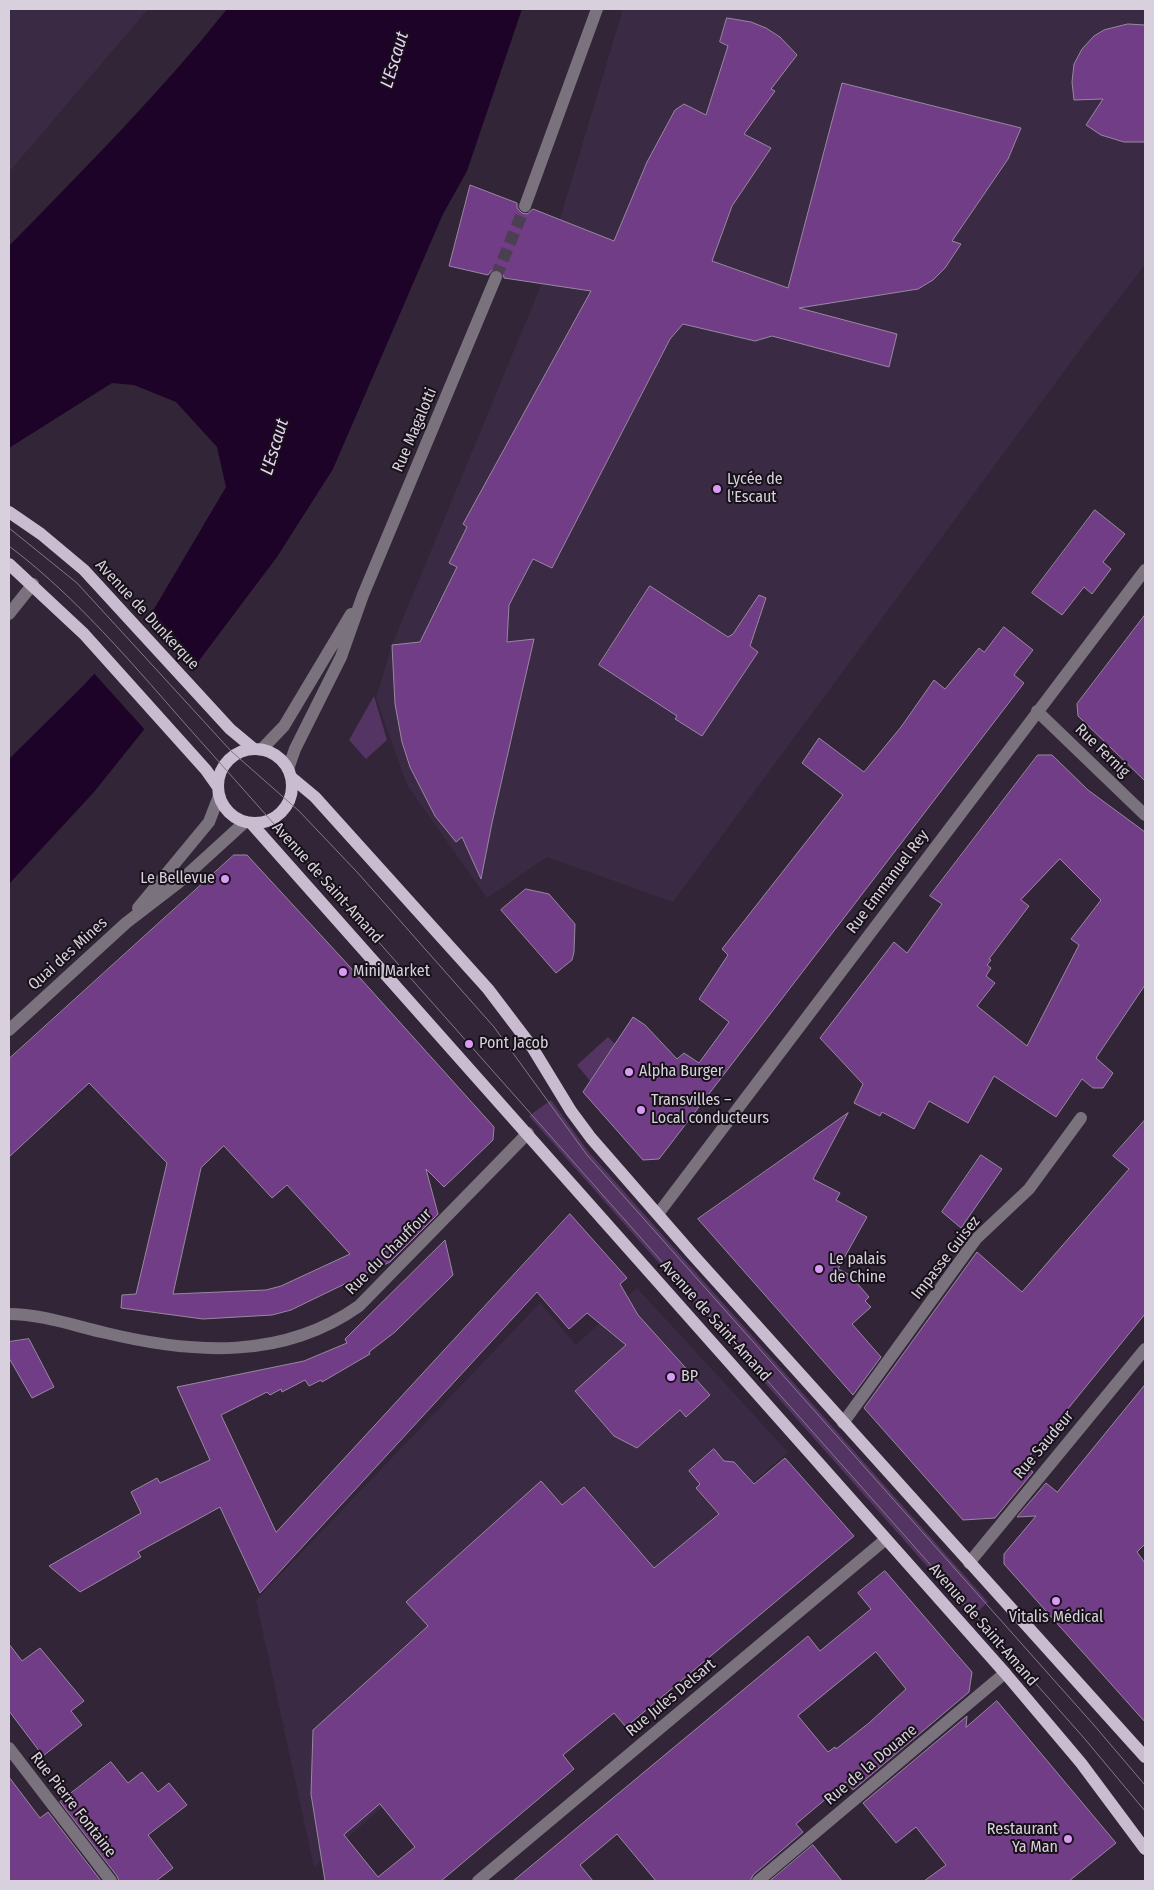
<!DOCTYPE html>
<html>
<head>
<meta charset="utf-8">
<style>
	body { margin:0 }
	#map { position:relative; width:1154px; height:1890px; overflow:hidden; background:#322538; font-family:"Fira Sans Condensed",sans-serif }
	canvas { display:block }
	.frame { position:absolute; inset:0; border:10px solid #d8d0dc; pointer-events:none }
</style>
</head>
<body>
<div id="map">
<canvas width="1154" height="1890"></canvas>
<div class="frame"></div>
</div>
<script>
const c = document.querySelector('canvas').getContext('2d');
c.lineJoin = 'round';
function fill(path, color) {
  c.fillStyle = color;
  c.fill(path, 'evenodd');
}
function trace(path, color, width, dash) {
  c.strokeStyle = color;
  c.lineWidth = width;
  c.lineCap = dash ? 'butt' : 'round';
  c.setLineDash(dash || []);
  c.stroke(path);
}
function label(font, color, halo, rows, align = 'center') {
  c.font = font + ' "Fira Sans Condensed",sans-serif';
  c.lineWidth = 4;
  c.setLineDash([]);
  c.textBaseline = 'middle';
  c.strokeStyle = halo;
  c.fillStyle = color;
  for (const [text, x, y, turn = 0] of rows) {
    c.save();
    c.translate(x, y);
    c.rotate((+turn || 0) * Math.PI / 180);
    c.textAlign = isNaN(turn) ? turn : align;
    if (halo) c.strokeText(text, 0, 0);
    c.fillText(text, 0, 0);
    c.restore();
  }
}
fill(new Path2D(`
	M9,9H148L9,172Z
	M623,9H1142L1145,10V265L1093,332L673,902L547,857L487,898L407,785L376,698L392,645L542,283L449,266L470,185L560,219Z
	M637,1288L788,1452L314,1867L256,1600L540,1303L576,1345Z`), '#3b2a43');
fill(new Path2D(`
	M374,696L387,740L366,759L349,740Z
	M608,1037L615,1044L590,1081L577,1065Z
	M551,1100L587,1150L988,1602L972,1617L529,1116Z`), '#543462');
fill(new Path2D(`
	M227,9H522L467,171L443,214L333,469L277,557L195,666L94,792L9,884V759L82,687L154,609L226,487L217,447L176,402L134,385L112,383L9,448V246C84,169 160,93 227,9Z`), '#1d0327');
fill(new Path2D(`
	M150,609L200,664L146,731L92,671Z`), '#322538');
const building = new Path2D(`
	M727,18L751,22L766,28L780,37L797,55L771,89L775,91L744,134L771,148L732,206L712,261L788,288L842,83L1021,128L1008,159L952,241L961,244L945,268L933,280L918,289L799,308L897,334L889,367L772,336L755,341L683,324L670,339L552,568L533,559L509,605L507,642L534,639L492,823L481,879L462,837L456,842L435,816L410,767L402,742L395,704L392,645L420,642L457,567L449,563L467,527L463,524L591,291L504,278L503,272L499,269L492,270L488,275L449,266L470,185L517,203V208L522,213L527,214L533,209L614,241L647,162L675,110L684,104L706,115L728,46L720,42Z
	M1128,24L1145,25V142H1124L1101,135L1086,125L1103,99L1074,100L1072,82L1074,64L1082,49L1094,36L1104,30Z
	M1095,510L1125,534L1103,562L1111,569L1102,581L1092,594L1084,587L1062,615L1032,593Z
	M650,586L728,637L733,634L759,595L766,598L750,646L758,652L702,736L675,719L677,716L599,665Z
	M1145,615V781L1078,716L1077,704Z
	M1004,627L1033,650L1014,675L1024,683L659,1159L643,1160L583,1092L633,1017L645,1025L677,1059L684,1053L699,1063L729,1022L699,999L728,955L722,949L843,795L802,763L819,738L864,772L901,727L934,680L945,689L979,648L984,652Z
	M1038,755H1052L1088,790L1145,832V985L1096,1058L1113,1073L1103,1088H1093L1082,1079L1056,1117L994,1076L968,1123L929,1101L914,1129L882,1112L880,1116L854,1103L863,1084L820,1038L894,942L907,953L942,904L930,896ZM1060,859L1101,900L1071,939L1079,945L1027,1046L977,1006L995,983L986,976L991,968L987,965L991,960L989,959L1029,906L1021,900Z
	M234,855H247L351,968L494,1127L493,1140L444,1187L426,1169L438,1214L390,1262L291,1310L272,1315L203,1319L121,1308L122,1295L136,1294L167,1163L89,1083L9,1157V1059ZM224,1146L272,1198L287,1185L350,1254L281,1286L266,1290L173,1294L201,1168Z
	M526,889L549,894L575,924L574,952L572,960L556,973L501,910Z
	M848,1113L813,1179L840,1193L836,1200L867,1217L838,1269L850,1275L869,1297L865,1301L871,1307L852,1324L881,1357L853,1395L698,1219Z
	M1145,1120V1314L1023,1464L1033,1472L995,1518L963,1520L864,1408L977,1252L1022,1292L1129,1169L1113,1156Z
	M981,1155L1002,1169L961,1228L942,1212Z
	M570,1214L627,1278L620,1284L638,1315L710,1395L686,1417L680,1410L637,1448L614,1436L575,1391L626,1345L587,1313L569,1329L537,1292L260,1593L220,1507L138,1552L141,1557L80,1592L49,1566L141,1513L131,1492L157,1478L160,1483L210,1460L177,1387L304,1361L347,1343L345,1339L445,1240L453,1275L395,1332L369,1352L370,1354L322,1382L321,1380L309,1386L305,1380L282,1392L281,1389L270,1395L267,1392L221,1415L276,1532Z
	M29,1339L54,1387L32,1398L9,1358V1342Z
	M1145,1385V1544L1137,1552L1145,1563V1722L1004,1564V1554L1036,1516L1017,1517L1046,1483L1057,1492Z
	M714,1449L724,1461L734,1462L754,1484L785,1458L854,1536L626,1727L614,1713L563,1755L574,1769L441,1881H325L311,1794L313,1730L428,1626L406,1602L541,1481L562,1505L584,1487L654,1568L719,1514L696,1488L700,1484L689,1471ZM380,1804L415,1847L378,1877L344,1835Z
	M885,1571L972,1672L969,1692L853,1790L846,1782L796,1824L803,1832L753,1875L750,1881H656L617,1834L580,1865L593,1881H513L808,1636L820,1651L871,1609L858,1593ZM876,1652L906,1689L869,1723L836,1749L835,1747L828,1752L798,1716Z
	M9,1644L22,1661L40,1648L84,1701L71,1711L82,1725L43,1756L9,1711Z
	M997,1701L1116,1843L1069,1881H924L946,1865L916,1827L896,1843L863,1803L967,1716L966,1727Z
	M111,1762L128,1783L142,1772L158,1792L169,1783L187,1805L148,1835L173,1868L156,1881H119L117,1876L60,1802Z
	M9,1777L40,1818L48,1812L101,1881H9Z
	M813,1845L842,1881H770Z`);
fill(building, '#723d87');
trace(building, '#98889f', 1);
trace(new Path2D(`
	M496,277L525,206`), '#4b3f51', 12, [12, 6]);
trace(new Path2D(`
	M525,206L597,9
	M9,614L33,584
	M1037,711L1145,815
	M261,750L284,726L351,614
	M288,769L295,749L341,657L363,595L496,277
	M138,908L209,822L219,796
	M9,1030L126,923L178,883L245,822
	M658,1214L1145,570
	M9,1314C41,1314 75,1326 106,1333C193,1354 283,1360 359,1306L528,1133
	M843,1423L976,1239L1029,1189L1081,1118
	M969,1563L1145,1349
	M9,1748L111,1881
	M478,1881L886,1539
	M758,1881L1005,1673`), '#7a737d', 12);
trace(new Path2D(`
	M9,512L41,534L84,570L230,729L254,749
	M9,564L84,634L206,770L218,787
	M218 786a37 37 0 1 1 74 0a37 37 0 1 1-74 0Z
	M291,777L315,797L488,989L532,1047L571,1111L591,1138L693,1255L1145,1757
	M251,823L1005,1673L1081,1763L1145,1849`), '#cabcd0', 12);
trace(new Path2D(`
	M9,528L77,583L231,751L299,811L357,872L494,1027L587,1155L1093,1724L1145,1785
	M9,546C86,604 147,682 212,754L1084,1738L1145,1811`), '#837988', 1);
for (const [x, y, r, color] of [
	[717,489,5,"#da9af6"],
	[225,879,5,"#da9af6"],
	[343,972,5,"#da9af6"],
	[469,1044,5,"#da9af6"],
	[629,1072,5,"#da9af6"],
	[641,1110,5,"#da9af6"],
	[819,1269,5,"#da9af6"],
	[671,1377,5,"#da9af6"],
	[1056,1601,5,"#da9af6"],
	[1068,1839,5,"#da9af6"]
]) {
  const dot = new Path2D();
  dot.arc(x, y, r, 0, 2 * Math.PI);
  c.fillStyle = color;
  c.fill(dot);
  trace(dot, '#171119', 2);
}
label('16px', '#d8d0dc', '#171119', [
	["Rue Magalotti",415,430,-67],
	["Avenue de Dunkerque",147,615,47],
	["Rue Fernig",1102,751,44],
	["Rue Emmanuel Rey",888,882,-53],
	["Avenue de Saint-Amand",327,883,48],
	["Quai des Mines",68,954,-42],
	["Rue du Chauffour",389,1252,-45],
	["Impasse Guisez",946,1258,-52],
	["Avenue de Saint-Amand",715,1321,48],
	["Rue Saudeur",1044,1445,-50],
	["Avenue de Saint-Amand",983,1625,49],
	["Rue Jules Delsart",671,1698,-40],
	["Rue de la Douane",871,1765,-40],
	["Rue Pierre Fontaine",73,1805,52]
]);
label('16px', '#d8d0dc', '#171119', [
	["Lycée de",727,480],
	["l'Escaut",727,498],
	["Le Bellevue",215,879,"right"],
	["Mini Market",353,972],
	["Pont Jacob",479,1044],
	["Alpha Burger",639,1072],
	["Transvilles –",651,1101],
	["Local conducteurs",651,1119],
	["Le palais",829,1260],
	["de Chine",829,1278],
	["BP",681,1377],
	["Vitalis Médical",1056,1618,"center"],
	["Restaurant",1058,1830,"right"],
	["Ya Man",1058,1848,"right"]
], 'left');
label('italic 18px', '#eccff8', '#171119', [
	["L'Escaut",395,60,-73],
	["L'Escaut",275,447,-73]
]);
</script>
</body>
</html>
